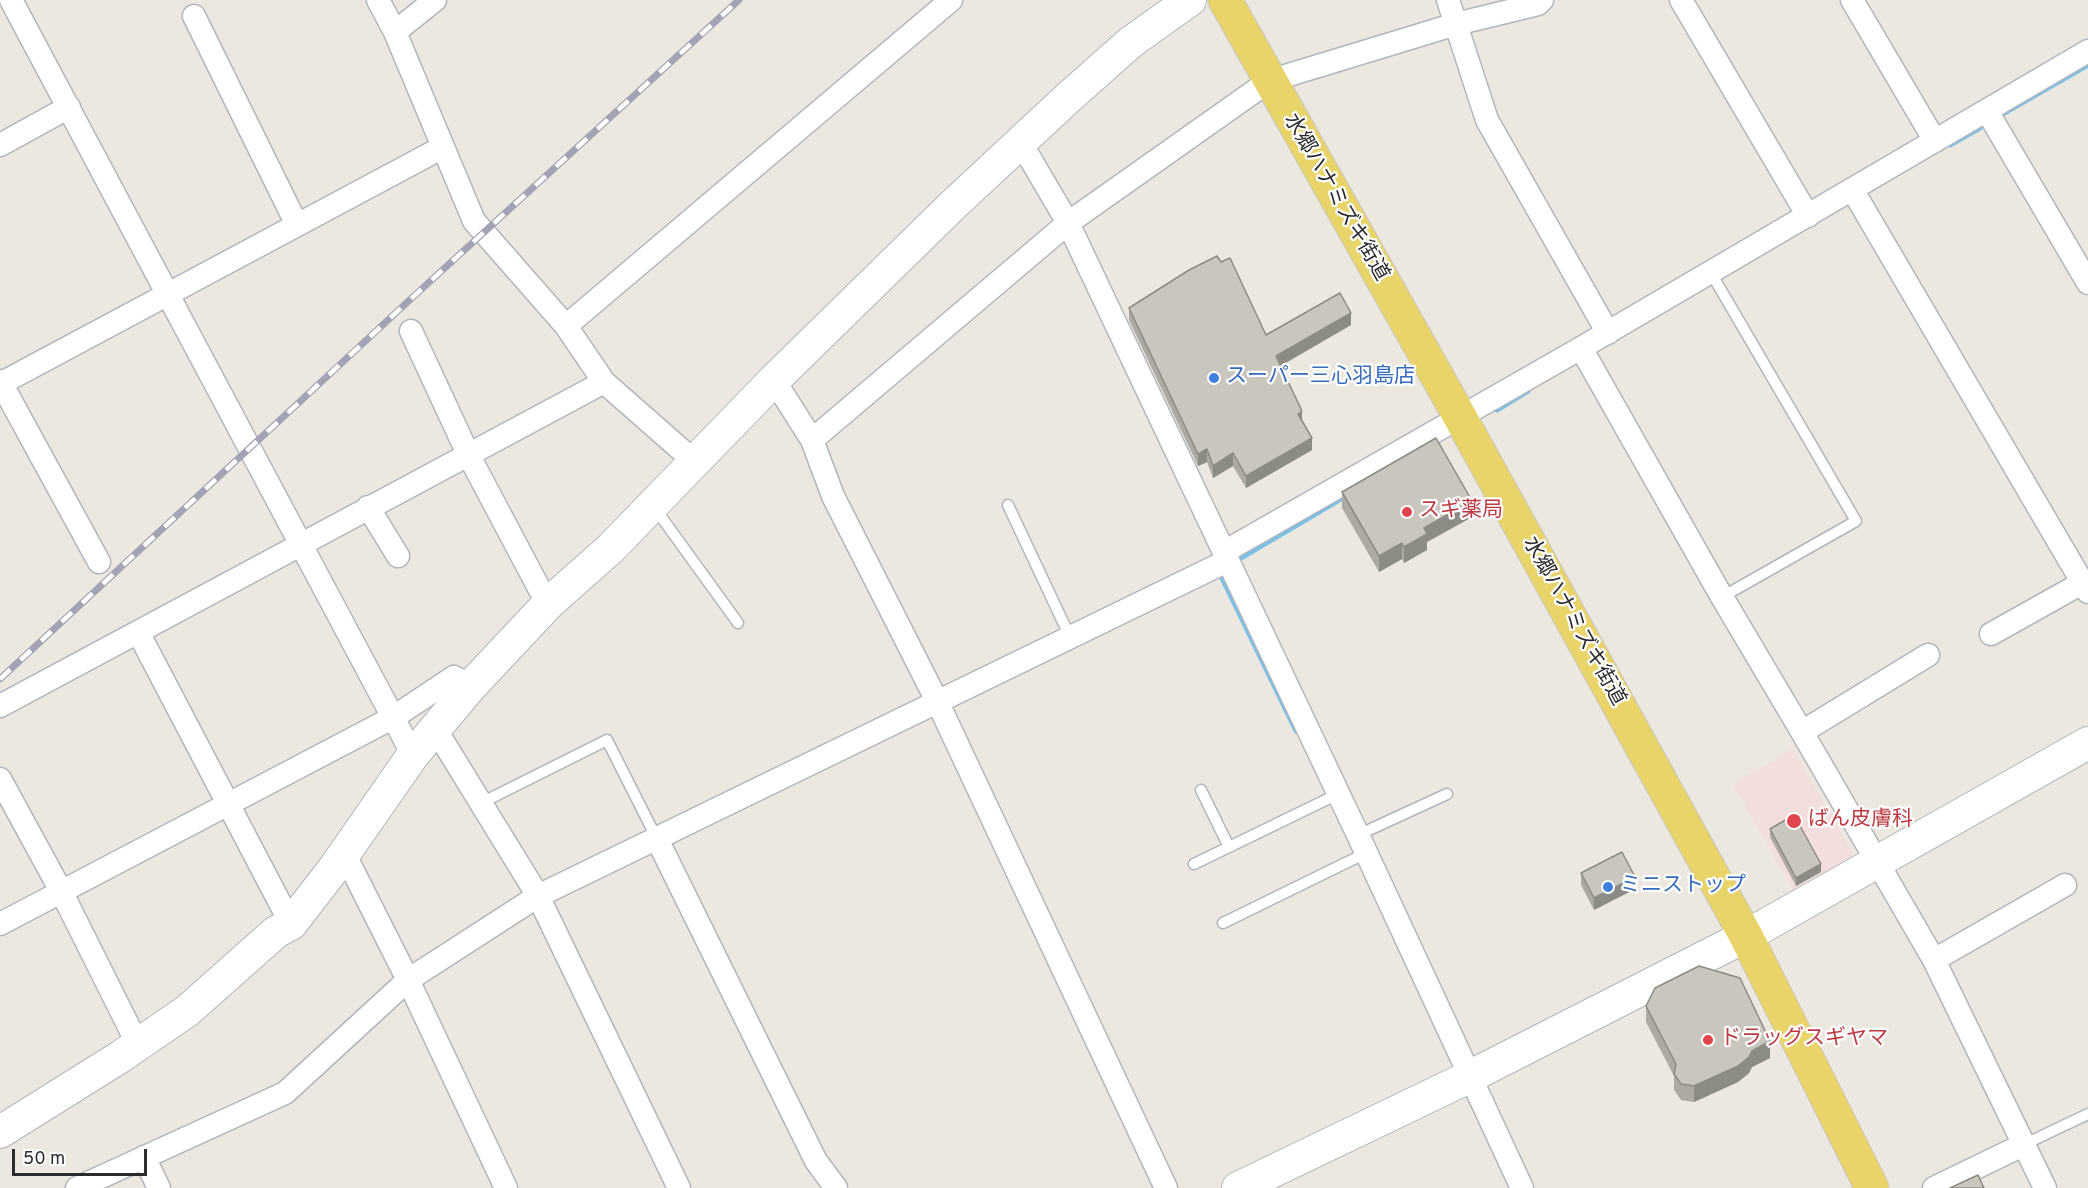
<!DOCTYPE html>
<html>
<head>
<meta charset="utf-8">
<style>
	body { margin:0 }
	#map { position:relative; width:2088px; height:1188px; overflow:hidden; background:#ece8df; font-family:Overpass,sans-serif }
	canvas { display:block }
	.scale { position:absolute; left:12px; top:1149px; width:135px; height:27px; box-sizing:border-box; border:3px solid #2c2c2c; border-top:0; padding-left:8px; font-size:18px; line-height:21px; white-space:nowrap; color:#2c2c2c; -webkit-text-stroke:4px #fff; paint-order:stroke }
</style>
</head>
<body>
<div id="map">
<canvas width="2088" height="1188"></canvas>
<div class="scale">50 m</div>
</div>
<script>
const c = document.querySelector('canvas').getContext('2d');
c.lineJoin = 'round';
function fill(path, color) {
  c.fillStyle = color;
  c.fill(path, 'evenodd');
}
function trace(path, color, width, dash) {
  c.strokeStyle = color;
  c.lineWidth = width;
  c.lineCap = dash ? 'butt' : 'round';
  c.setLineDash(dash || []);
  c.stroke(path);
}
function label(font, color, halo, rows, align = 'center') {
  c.font = font + ' Overpass,"Noto Sans JP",sans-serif';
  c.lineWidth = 4.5;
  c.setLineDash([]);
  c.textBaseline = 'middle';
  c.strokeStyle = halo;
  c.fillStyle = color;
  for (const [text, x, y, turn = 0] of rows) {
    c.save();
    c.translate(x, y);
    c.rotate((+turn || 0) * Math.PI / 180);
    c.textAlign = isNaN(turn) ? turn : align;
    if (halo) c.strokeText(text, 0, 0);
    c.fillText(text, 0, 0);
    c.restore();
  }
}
fill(new Path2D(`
	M1793,749L1856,858L1793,890L1733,784Z`), '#f2dedd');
trace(new Path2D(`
	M2001,115L2088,65
	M1950,145L1980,128
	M1497,410L1528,391
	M1241,558L1346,496
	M1221,576L1296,731`), '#79c1e7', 5);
const lane = new Path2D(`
	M1711,273L1856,521L1722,597
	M1008,505L1070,637
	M654,507L738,623
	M1201,790L1229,847
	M481,803L607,740L656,837
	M1358,835L1447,794
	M1194,864L1338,794
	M1223,923L1366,853
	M2025,1144L2088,1114`);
const street = new Path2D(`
	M11,0L413,755
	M378,0L395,32L474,221L566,326L604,382L695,462
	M1448,0L1487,120L1608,333
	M1681,0L1808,216
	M1852,0L1935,141
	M194,16L297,225
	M395,32L435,0
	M1987,111L2088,283
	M1021,143L1068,223L1358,835L1522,1188
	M0,145L69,107
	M1852,189L2088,592
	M566,326L951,0
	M411,331L468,454L540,590L549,603
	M1581,348L1722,597L1802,732L1934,960L2045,1188
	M774,380L812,440L833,496L937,701L1166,1188
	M0,381L99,562
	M0,384L443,147
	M812,440L1068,223L1269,81L1456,24L1538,4L1542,0
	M368,507L398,556
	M1224,552L1581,348L2088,51
	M138,632L291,924
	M1991,634L2082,583
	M0,706L604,382
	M436,730L538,896L679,1188
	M1802,732L1928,655
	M0,779L61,891L138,1045
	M656,837L816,1161L836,1188
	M344,853L408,980L506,1188
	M0,924L394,717L454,677L471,686
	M1934,960L2065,885
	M144,1157L159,1188
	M77,1188L285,1093L408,980L538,896L1227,561
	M1934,1188L2025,1144`);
const secondary = new Path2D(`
	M0,1132L120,1057L187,1011L276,932L291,924L335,867L413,755L471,686L549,603L610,549L774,380L953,205L1069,97L1131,42L1190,0
	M1238,1188L1469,1077L1746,936L2088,743`);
const primary = new Path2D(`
	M1225,0L1460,417L1746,936L1872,1188`);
trace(lane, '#b2b4be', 13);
trace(street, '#b2b4be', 25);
trace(secondary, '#b2b4be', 34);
trace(primary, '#c8c8c8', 35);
trace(lane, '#fff', 10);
trace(street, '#fff', 22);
trace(secondary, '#fff', 32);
trace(primary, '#e8d469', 33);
const rail = new Path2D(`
	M0,679L414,296L739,0`);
trace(rail, '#a2a3b5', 7);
trace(rail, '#fff', 4.5, [14]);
fill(new Path2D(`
	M1129,308L1266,335L1351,325L1281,366L1302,422L1312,450L1246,488L1233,466L1213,478L1207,462L1198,466L1129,320Z
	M1342,492L1472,517L1427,542V550L1404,563L1402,559L1379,572L1342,508Z
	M1770,829L1821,872L1796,886L1770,837Z
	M1581,873L1635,889L1594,910L1581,885Z
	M1646,1006L1770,1058L1752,1067L1749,1073L1738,1082L1694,1102L1681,1100L1674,1090V1076L1646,1022Z`), '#acaaa3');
fill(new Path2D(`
	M1351,313V325L1276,368V356Z
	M1302,411V424L1298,414Z
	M1312,438V450L1246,488V476Z
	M1207,449V462L1198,466V454Z
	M1233,453V466L1213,478V466Z
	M1472,501V517L1427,542V550L1404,563V547L1424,528Z
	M1402,543V559L1379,572V556Z
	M1821,864V872L1796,886V878Z
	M1635,877V889L1594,910V898Z
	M1770,1041V1058L1752,1067L1749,1073L1738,1082L1694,1102V1086L1752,1051Z`), '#8c8b84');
const building = new Path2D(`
	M1217,256L1221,262L1230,258L1266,335L1340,293L1351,313L1276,356L1302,411L1298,414L1312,438L1246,476L1233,453L1213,466L1207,449L1198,454L1129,308L1189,270Z
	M1436,438L1472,501L1424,528L1427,534L1404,547L1402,543L1379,556L1342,492Z
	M1794,815L1821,864L1796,878L1770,829Z
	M1622,852L1635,877L1594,898L1581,873Z
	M1699,966L1740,978L1770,1041L1752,1051L1749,1057L1738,1066L1694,1086L1681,1084L1674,1074L1676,1064L1646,1006L1655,988Z
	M1978,1175L1984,1188H1950Z`);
fill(building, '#c8c6bd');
trace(building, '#8c8b84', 1.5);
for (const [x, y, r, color] of [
	[1214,378,6,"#3f7fe0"],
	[1407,512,6,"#e0444e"],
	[1794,821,8,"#e0444e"],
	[1608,887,6,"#3f7fe0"],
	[1708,1040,6,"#e0444e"]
]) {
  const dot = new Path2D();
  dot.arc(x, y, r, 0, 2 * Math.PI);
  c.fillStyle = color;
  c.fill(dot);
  trace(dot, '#fff', 2);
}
label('21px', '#2c2c2c', '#fff', [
	["水郷ハナミズキ街道",1335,198,60],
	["水郷ハナミズキ街道",1573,622,61]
]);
label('21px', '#366cbe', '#fff', [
	["スーパー三心羽島店",1226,378],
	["ミニストップ",1620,887]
], 'left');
label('21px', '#be3a42', '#fff', [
	["スギ薬局",1419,512],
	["ばん皮膚科",1808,821],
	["ドラッグスギヤマ",1720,1040]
], 'left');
</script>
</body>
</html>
